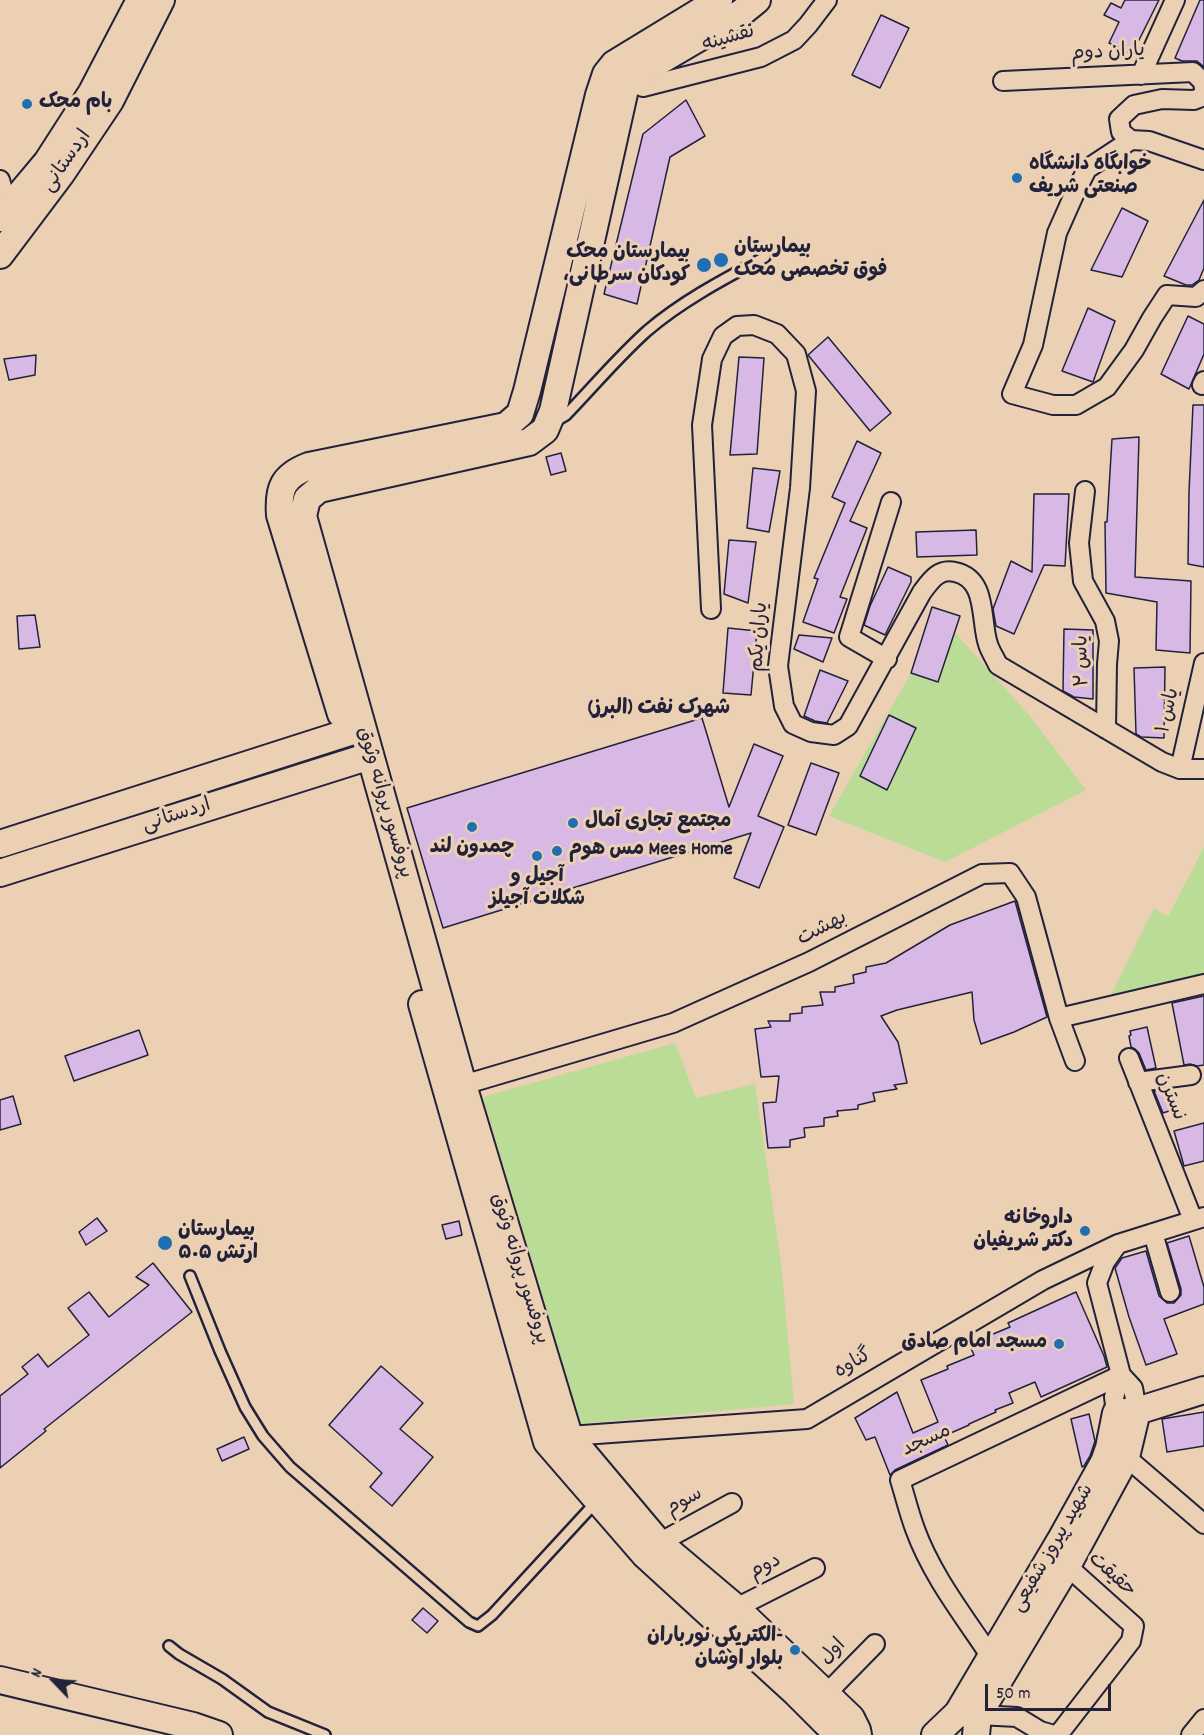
<!DOCTYPE html>
<html>
<head>
<meta charset="utf-8">
<style>
	body { margin:0 }
	#map { position:relative; width:1204px; height:1735px; overflow:hidden; background:#ecd0b3; font-family:Dekko,sans-serif }
	canvas { display:block }
	.north { position:absolute; left:24px; top:1651px; width:60px; height:60px; -webkit-text-stroke:4px #ecd0b3; paint-order:stroke; rotate:295deg; font-size:16px; font-weight:700; line-height:24px; text-align:center; color:#22223b }
	.north::after { content:''; display:block; margin:auto; width:21px; height:27px; background:#22223b; clip-path:polygon(50% 0,100% 100%,50% 72%,0 100%) }
	.scale { position:absolute; left:985px; top:1684px; width:126px; height:27px; box-sizing:border-box; border:3px solid #22223b; border-top:0; padding-left:8px; font-size:18px; line-height:21px; white-space:nowrap; color:#22223b; -webkit-text-stroke:4px #ecd0b3; paint-order:stroke }
</style>
</head>
<body>
<div id="map">
<canvas width="1204" height="1735"></canvas>
<div class="north">N</div>
<div class="scale">50 m</div>
</div>
<script>
const c = document.querySelector('canvas').getContext('2d');
c.lineJoin = 'round';
function fill(path, color) {
  c.fillStyle = color;
  c.fill(path, 'evenodd');
}
function trace(path, color, width, dash) {
  c.strokeStyle = color;
  c.lineWidth = width;
  c.lineCap = dash ? 'butt' : 'round';
  c.setLineDash(dash || []);
  c.stroke(path);
}
function label(font, color, halo, rows, align = 'center') {
  c.font = font + ' Dekko,"Playpen Sans Arabic",sans-serif';
  c.lineWidth = 6;
  c.setLineDash([]);
  c.textBaseline = 'middle';
  c.strokeStyle = halo;
  c.fillStyle = color;
  for (const [text, x, y, turn = 0] of rows) {
    c.save();
    c.translate(x, y);
    c.rotate((+turn || 0) * Math.PI / 180);
    c.textAlign = isNaN(turn) ? turn : align;
    if (halo) c.strokeText(text, 0, 0);
    c.fillText(text, 0, 0);
    c.restore();
  }
}
fill(new Path2D(`
	M940,616L1030,716L1086,790L945,862L829,816L911,673Z
	M1204,847V973L1107,1003L1154,908L1168,917Z
	M675,1043L696,1098L755,1084L781,1263L794,1404L581,1424L483,1097Z`), '#badc96');
const building = new Path2D(`
	M1125,0H1159L1132,54L1109,43L1119,22L1104,15L1111,3L1121,8Z
	M1200,0H1204V67L1197,61H1182L1175,58Z
	M881,15L909,28L880,88L852,75Z
	M686,100L705,136L670,157L637,304L604,294L643,134Z
	M1204,200V268L1199,280L1192,285H1186L1164,276Z
	M1122,208L1148,221L1122,277L1091,270Z
	M1088,308L1115,321L1093,382L1062,371Z
	M1188,316L1204,324V354L1189,389L1161,374Z
	M828,337L891,413L870,431L808,355Z
	M36,355L35,375L9,380L4,359Z
	M739,357L764,358L757,454L730,455Z
	M1193,405H1204V567L1188,564L1189,492Z
	M1139,437L1135,577L1191,581L1190,653L1156,650L1157,602L1106,593L1105,522H1107L1112,439Z
	M857,441L881,453L850,521L867,528L840,597L847,599L834,633L803,622L818,579L814,578L845,503L832,497Z
	M561,453L566,471L551,475L546,457Z
	M753,468L780,471L769,532L747,528Z
	M1034,494H1069L1065,566L1044,565L1014,634L996,626L993,609L1011,561L1032,572Z
	M976,530L977,555L917,557L916,532Z
	M729,540L756,542L748,603L724,594Z
	M888,567L911,577V582L885,635L864,625L870,606Z
	M932,607L960,616L938,682L911,673Z
	M35,615L40,647L19,649L17,616Z
	M728,628L757,631L751,695L723,693Z
	M1064,629L1093,630V699L1074,697L1063,691Z
	M799,635L832,638L823,662L794,649Z
	M1165,667L1164,738L1141,737L1136,734L1134,668Z
	M820,670L848,681L827,723L815,721L804,716Z
	M889,715L916,728L887,790L860,776Z
	M702,718L729,807L754,744L783,756L758,816L784,827L759,888L734,878L751,833L443,928L407,808Z
	M811,763L839,773L816,835L788,825Z
	M1015,901L1047,1017L1014,1032L981,1044L974,1020L972,992L897,1010L881,1016L898,1042L907,1083L894,1085L897,1089L873,1093L875,1101L858,1105V1109L837,1111L838,1116L824,1118V1126L804,1128L805,1137L790,1140V1147L768,1148L763,1103L776,1102L779,1076L761,1077L755,1029L771,1027L768,1021H790V1014L802,1013V1007L823,1005L820,992H835V987L854,983L853,975L866,972V967L886,963L950,925Z
	M1204,996V1065L1197,1066L1190,1064L1184,1065L1172,1003Z
	M1147,1027L1156,1068L1146,1070L1139,1053L1135,1049L1131,1047L1129,1036L1131,1035L1130,1031Z
	M139,1030L148,1055L74,1081L65,1056Z
	M1166,1090L1172,1110L1163,1113L1154,1091Z
	M13,1096L21,1124L0,1130V1100Z
	M1204,1123V1161L1184,1166L1174,1131Z
	M97,1218L107,1231L86,1245L79,1232Z
	M459,1221L462,1235L446,1239L442,1225Z
	M1189,1236L1204,1287V1304L1164,1319L1177,1354L1146,1365L1129,1317L1115,1268L1122,1258L1146,1251L1159,1296L1167,1303H1174L1181,1295V1289L1167,1243Z
	M153,1263L192,1312L44,1429L46,1431L0,1468V1396L28,1374L22,1367L38,1354L48,1367L89,1335L68,1308L89,1292L109,1317L149,1285L136,1277Z
	M1076,1292L1104,1356L1107,1367L1041,1397L1035,1382L1009,1393L1013,1403L995,1410L996,1412L969,1424V1425L944,1436L948,1445L895,1470L890,1475L875,1437L866,1440L855,1418L897,1392L913,1433L938,1422L921,1380L948,1369L947,1366L974,1355L969,1344L1010,1327L1008,1323Z
	M381,1366L423,1403L400,1429L433,1457L392,1506L370,1487L382,1473L329,1425Z
	M1204,1412V1446L1167,1452L1162,1419Z
	M1089,1414L1095,1441L1090,1456L1084,1466L1082,1467L1071,1419Z
	M244,1437L249,1449L222,1461L217,1449Z
	M423,1608L438,1621L427,1633L412,1620Z`);
fill(building, '#d8b8e4');
trace(building, '#22223b', 1.5);
const service = new Path2D(`
	M554,422L566,415C593,387 618,357 647,331C682,301 724,279 765,257
	M190,1276L220,1351L245,1407L263,1436L290,1467L469,1622L478,1626L492,1615L596,1502
	M169,1646L179,1654L222,1679L268,1712L325,1735`);
const minor = new Path2D(`
	M1141,75L1175,0
	M627,80L643,87L761,57L794,40L808,25L827,0
	M1003,81L1193,72L1203,82L1204,89
	M1204,96L1194,100L1162,99L1134,105L1119,119L1121,132L1131,140L1149,141L1204,160
	M1131,140L1087,169L1073,197L1057,233L1033,345L1012,394L1053,405H1076L1107,387L1134,350L1152,318L1167,295L1196,297L1204,290
	M0,180L8,207
	M1202,385L1204,381
	M1085,491L1079,543L1083,581L1105,621L1109,641L1107,664L1106,729
	M711,609L702,425L712,359L723,336L737,326L754,325L777,334L796,354L806,391L800,488L778,666L784,706L793,724L811,732L834,735L848,726L922,592C931,580 939,568 955,572C988,579 980,620 988,644C990,651 995,658 998,665L1162,762L1180,769H1204
	M887,659L849,637L891,502
	M1180,769L1204,663
	M1059,1018L1204,984
	M1129,1058L1193,1220
	M1138,1082L1191,1075
	M463,1085L673,1023L809,962L982,874L1010,873L1026,897L1059,1018L1075,1061
	M1153,1233L1170,1292
	M1117,1245L1105,1262L1097,1283L1121,1375L1133,1388L1137,1411
	M1116,1413L1114,1397L1121,1375
	M569,1436L807,1419L1043,1280L1118,1244L1204,1217
	M1126,1457L1204,1524
	M659,1543L732,1503
	M736,1608L815,1568
	M991,1657C964,1616 932,1576 915,1529C909,1513 905,1496 900,1480L1121,1375
	M826,1694L875,1644
	M978,1715L1017,1717L1040,1731L1054,1735
	M1058,1735L1131,1641L1134,1626L1067,1566
	M1191,1735L1204,1719`);
const secondary = new Path2D(`
	M757,0L741,13L627,80L553,411L545,430L529,442L319,489L307,499L303,516L463,1085L569,1436L659,1543L736,1608L851,1718L857,1730L858,1735
	M0,218L47,162L92,92L140,0
	M0,255L61,174L110,101L161,0
	M341,714L280,515C278,488 283,476 309,466L506,426L520,414L527,391L599,95L606,74L614,64L719,0
	M0,844L362,728
	M0,873L370,756
	M422,1004L547,1442L645,1555L796,1693L829,1726L836,1735
	M0,1680L193,1726L219,1735
	M958,1713L1060,1541L1104,1462L1109,1448L1116,1413L1137,1411L1204,1390
	M935,1735L958,1713L975,1714
	M976,1735L978,1715L1067,1566L1126,1457L1137,1411`);
trace(service, '#22223b', 14);
trace(minor, '#22223b', 22);
trace(secondary, '#22223b', 30);
trace(service, '#ecd0b3', 9);
trace(minor, '#ecd0b3', 18);
trace(secondary, '#ecd0b3', 26);
for (const [x, y, r, color] of [
	[27,104,6,"#1f6fb2"],
	[1017,178,6,"#1f6fb2"],
	[721,260,8,"#1f6fb2"],
	[704,265,8,"#1f6fb2"],
	[573,823,6,"#1f6fb2"],
	[472,827,6,"#1f6fb2"],
	[557,851,6,"#1f6fb2"],
	[537,856,6,"#1f6fb2"],
	[1085,1231,6,"#1f6fb2"],
	[165,1243,8,"#1f6fb2"],
	[1059,1344,6,"#1f6fb2"],
	[795,1650,6,"#1f6fb2"]
]) {
  const dot = new Path2D();
  dot.arc(x, y, r, 0, 2 * Math.PI);
  c.fillStyle = color;
  c.fill(dot);
  trace(dot, '#ecd0b3', 2);
}
label('20px', '#22223b', '#ecd0b3', [
	["نقشینه",729,40,-16],
	["یاران دوم",1108,54,-3],
	["اردستانی",68,162,-55],
	["یاران یکم",761,637,-86],
	["یاس ۲",1084,661,-91],
	["یاس ۱",1170,711,-77],
	["پروفسور پروانه وثوق",383,803,74],
	["اردستانی",177,817,-18],
	["بهشت",823,930,-27],
	["نسترن",1169,1097,68],
	["پروفسور پروانه وثوق",518,1269,73],
	["گناوه",854,1365,-30],
	["مسجد",927,1442,-25],
	["سوم",685,1503,-29],
	["شهید پیروز شفیعی",1054,1549,-60],
	["دوم",766,1568,-27],
	["حقیقت",1111,1576,42],
	["اول",834,1653,-46]
]);
label('bold 20px', '#22223b', '#ecd0b3', [
	["بام محک",39,104],
	["خوابگاه دانشگاه",1029,166],
	["صنعتی شریف",1029,189],
	["بیمارستان",734,249],
	["فوق تخصصی محک",734,272],
	["بیمارستان محک",690,254,"right"],
	["،کودکان سرطانی",690,277,"right"],
	["مجتمع تجاری آمال",585,823],
	["چمدون لند",472,849,"center"],
	["مس هوم Mees Home",569,851],
	["آجیل و",537,878,"center"],
	["شکلات آجیلز",537,901,"center"],
	["داروخانه",1073,1220,"right"],
	["دکتر شریفیان",1073,1243,"right"],
	["بیمارستان",178,1232],
	["۵۰۵ ارتش",178,1255],
	["مسجد امام صادق",1047,1344,"right"],
	["الکتریکی نورباران-",783,1638,"right"],
	["بلوار اوشان",783,1661,"right"]
], 'left');
label('bold 21px', '#22223b', '#ecd0b3', [
	["شهرک نفت (البرز)",659,710]
]);
</script>
</body>
</html>
